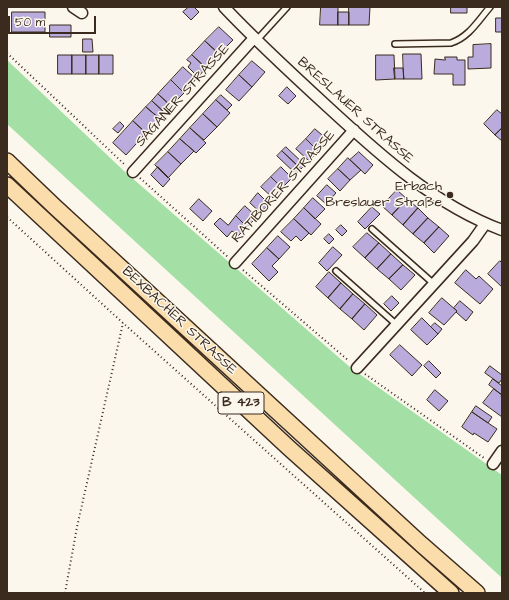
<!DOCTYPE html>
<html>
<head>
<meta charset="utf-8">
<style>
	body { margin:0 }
	#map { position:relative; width:509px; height:600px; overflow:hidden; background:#fbf7ec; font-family:"Architects Daughter",sans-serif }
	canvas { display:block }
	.frame { position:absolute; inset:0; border:8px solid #3b2a1e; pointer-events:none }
	.scale { position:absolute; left:8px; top:16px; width:88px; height:18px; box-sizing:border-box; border:2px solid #3b2a1e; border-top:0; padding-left:5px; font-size:12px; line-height:14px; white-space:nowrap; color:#3b2a1e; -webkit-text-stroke:3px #fbf7ec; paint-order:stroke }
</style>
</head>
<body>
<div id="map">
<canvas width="509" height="600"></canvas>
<div class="frame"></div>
<div class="scale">50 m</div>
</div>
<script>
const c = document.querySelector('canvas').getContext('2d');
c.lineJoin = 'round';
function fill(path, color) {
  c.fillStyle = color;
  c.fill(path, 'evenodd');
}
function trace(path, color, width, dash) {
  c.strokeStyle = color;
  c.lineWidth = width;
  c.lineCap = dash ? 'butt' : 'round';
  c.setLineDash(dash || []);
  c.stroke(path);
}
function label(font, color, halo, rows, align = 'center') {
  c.font = font + ' "Architects Daughter",sans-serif';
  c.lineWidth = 3;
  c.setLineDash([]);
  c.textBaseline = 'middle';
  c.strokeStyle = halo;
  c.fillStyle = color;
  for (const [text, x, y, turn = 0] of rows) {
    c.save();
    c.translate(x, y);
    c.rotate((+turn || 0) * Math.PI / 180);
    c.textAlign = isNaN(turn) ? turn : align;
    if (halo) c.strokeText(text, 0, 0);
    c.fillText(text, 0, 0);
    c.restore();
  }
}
fill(new Path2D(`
	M7,60L124,171L351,368L502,475V578L7,124Z`), '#a4e0a6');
const building = new Path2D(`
	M189,7H194L199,12L191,20L183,12Z
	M321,7H338V25H320Z
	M349,7H370L369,25H349Z
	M451,7H467V13H451Z
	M12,12H45V32H12Z
	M338,12H349V25H338Z
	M496,18H502V32H496Z
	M50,25H71V37H50Z
	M219,27L233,40L219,54L205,41Z
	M83,39H92L93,52H83Z
	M205,41L219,54L206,68L192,55Z
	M491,44V68L468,69V57H473V45Z
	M403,54H421L422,79H404Z
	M58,55H72V74H58Z
	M72,55H86V74H72Z
	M86,55H99V74H86Z
	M99,55H113V74H99Z
	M192,55L206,68L198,77L188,67L191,63L187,60Z
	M376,55H394L395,79L376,80Z
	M445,57H457V60H465V85H453V74H434L435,59L445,60Z
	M252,61L265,72L252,87L239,75Z
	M183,67L196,79L184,93L171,80Z
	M394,68H403L404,79H395Z
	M239,75L252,87L239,101L226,90Z
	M171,80L184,93L171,106L158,94Z
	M287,87L296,96L288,104L279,96Z
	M158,94L171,106L165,113L152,101Z
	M221,95L232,105L227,110L216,100Z
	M216,100L230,113L217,127L203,114Z
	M152,101L165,113L160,119L146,107Z
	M146,107L160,119L146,133L133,121Z
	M497,110L502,114V128L495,135L484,124Z
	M203,114L217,127L204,140L190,128Z
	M133,121L146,133L126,155L113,143Z
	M120,122L124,126L118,133L113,129Z
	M190,128L206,143L196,153L180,139Z
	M502,128V141L495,135Z
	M315,129L328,140L318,151L306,139Z
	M180,139L194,151L181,164L168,152Z
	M306,139L318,151L309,161L296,149Z
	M286,147L305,165L301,169L282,151Z
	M282,151L301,169L296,174L277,156Z
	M168,152L181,164L168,178L155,165Z
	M359,152L373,165L365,174L350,160Z
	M348,158L361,170L350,180L338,169Z
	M158,167L170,179L163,187L151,175Z
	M281,167L292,178L282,188L271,177Z
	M338,169L350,180L340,191L328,179Z
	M271,177L282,188L273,198L261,187Z
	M327,185L336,193L326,204L317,196Z
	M397,190L407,199L392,215L382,206Z
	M258,193L269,204L261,213L250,203Z
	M313,198L325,209L315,219L304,208Z
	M199,199L212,211L203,221L190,209Z
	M407,199L418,208L403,225L392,215Z
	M245,206L257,217L247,227L236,216Z
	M372,207L380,214L365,229L358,222Z
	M304,208L321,224L311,235L294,219Z
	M418,208L428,218L413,234L403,225Z
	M236,216L247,227L238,236L232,231L227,237L214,224L220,218L228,225Z
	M428,218L439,227L424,243L413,234Z
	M294,219L309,233L301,241L296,236L291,241L281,232Z
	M341,225L347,231L342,236L336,230Z
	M439,227L449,236L434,253L424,243Z
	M367,233L379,243L365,258L353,247Z
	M329,234L334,239L329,244L324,239Z
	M278,236L290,247L279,259L267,248Z
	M379,243L391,254L377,269L365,258Z
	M333,247L342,255L327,271L319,263Z
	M267,248L279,259L272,266L278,272L269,281L252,264Z
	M391,254L403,265L389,279L377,269Z
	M500,261L502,263V287L488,274Z
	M403,265L415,275L401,290L389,279Z
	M466,270L476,279L479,276L493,289L480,304L455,283Z
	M329,272L341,283L328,298L316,287Z
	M341,283L353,294L340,309L328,298Z
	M353,294L365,304L352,319L340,309Z
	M392,296L399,303L391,311L384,304Z
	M442,298L457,311L444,325L429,313Z
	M460,301L473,312L466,321L456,312L457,311L454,308Z
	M365,304L377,315L364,330L352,319Z
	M422,318L438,334L427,345L411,330Z
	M435,323L442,329L438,334L431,327Z
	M400,345L422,365L412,376L390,355Z
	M429,361L441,373L436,378L424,366Z
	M490,366L502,375V379L499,383L485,373Z
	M493,379L502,386V395L489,385Z
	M494,389L502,395L501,397L502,398V417L483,403Z
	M435,390L448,401L439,411L427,400Z
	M476,406L492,417L488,423L472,412Z
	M472,412L497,429L488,442L474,433L473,435L462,427Z`);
fill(building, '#b9acdc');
trace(building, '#3b2a1e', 1);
const lane = new Path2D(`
	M256,41L287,7
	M395,44L451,43C469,37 478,21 490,7
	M372,229L434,284
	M336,271L397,325`);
const street = new Path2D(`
	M73,7L82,13
	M224,7C257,42 293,75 329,108C381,156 435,205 502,230
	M133,172L254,38
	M235,263L354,130
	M357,368L473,241L485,224
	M493,464L502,451`);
const primary = new Path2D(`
	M7,161L54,206L421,544L477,593
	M7,185L289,448L451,593`);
trace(lane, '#3b2a1e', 8);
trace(street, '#3b2a1e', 13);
trace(primary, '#3b2a1e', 18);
trace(new Path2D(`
	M7,53L125,165
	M140,178L228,257
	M7,217L123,323L425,593
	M243,270L349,361
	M365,374L484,458
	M65,593L77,527L123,323`), '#3b2a1e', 2, [1, 3]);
trace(lane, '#fbf7ec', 5);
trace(street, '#fbf7ec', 10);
trace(primary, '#faddab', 15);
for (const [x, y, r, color] of [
	[450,195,4,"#3b2a1e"]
]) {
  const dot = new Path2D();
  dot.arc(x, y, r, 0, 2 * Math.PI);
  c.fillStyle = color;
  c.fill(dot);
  trace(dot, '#fbf7ec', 1.5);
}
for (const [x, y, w] of [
	[241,403,46]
]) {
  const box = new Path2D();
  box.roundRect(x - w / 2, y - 11, w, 22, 3);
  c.fillStyle = '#fbf7ec';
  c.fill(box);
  trace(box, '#3b2a1e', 1);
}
label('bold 13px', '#3b2a1e', null, [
	["B 423",241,403]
]);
label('14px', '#3b2a1e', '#fbf7ec', [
	["SAGANER STRASSE",183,96,-48],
	["BRESLAUER STRASSE",355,111,42],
	["RATIBORER STRASSE",284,187,-48],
	["BEXBACHER STRASSE",179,321,43]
]);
label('14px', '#3b2a1e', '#fbf7ec', [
	["Erbach",442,187],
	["Breslauer Straße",442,203]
], 'right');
</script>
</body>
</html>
